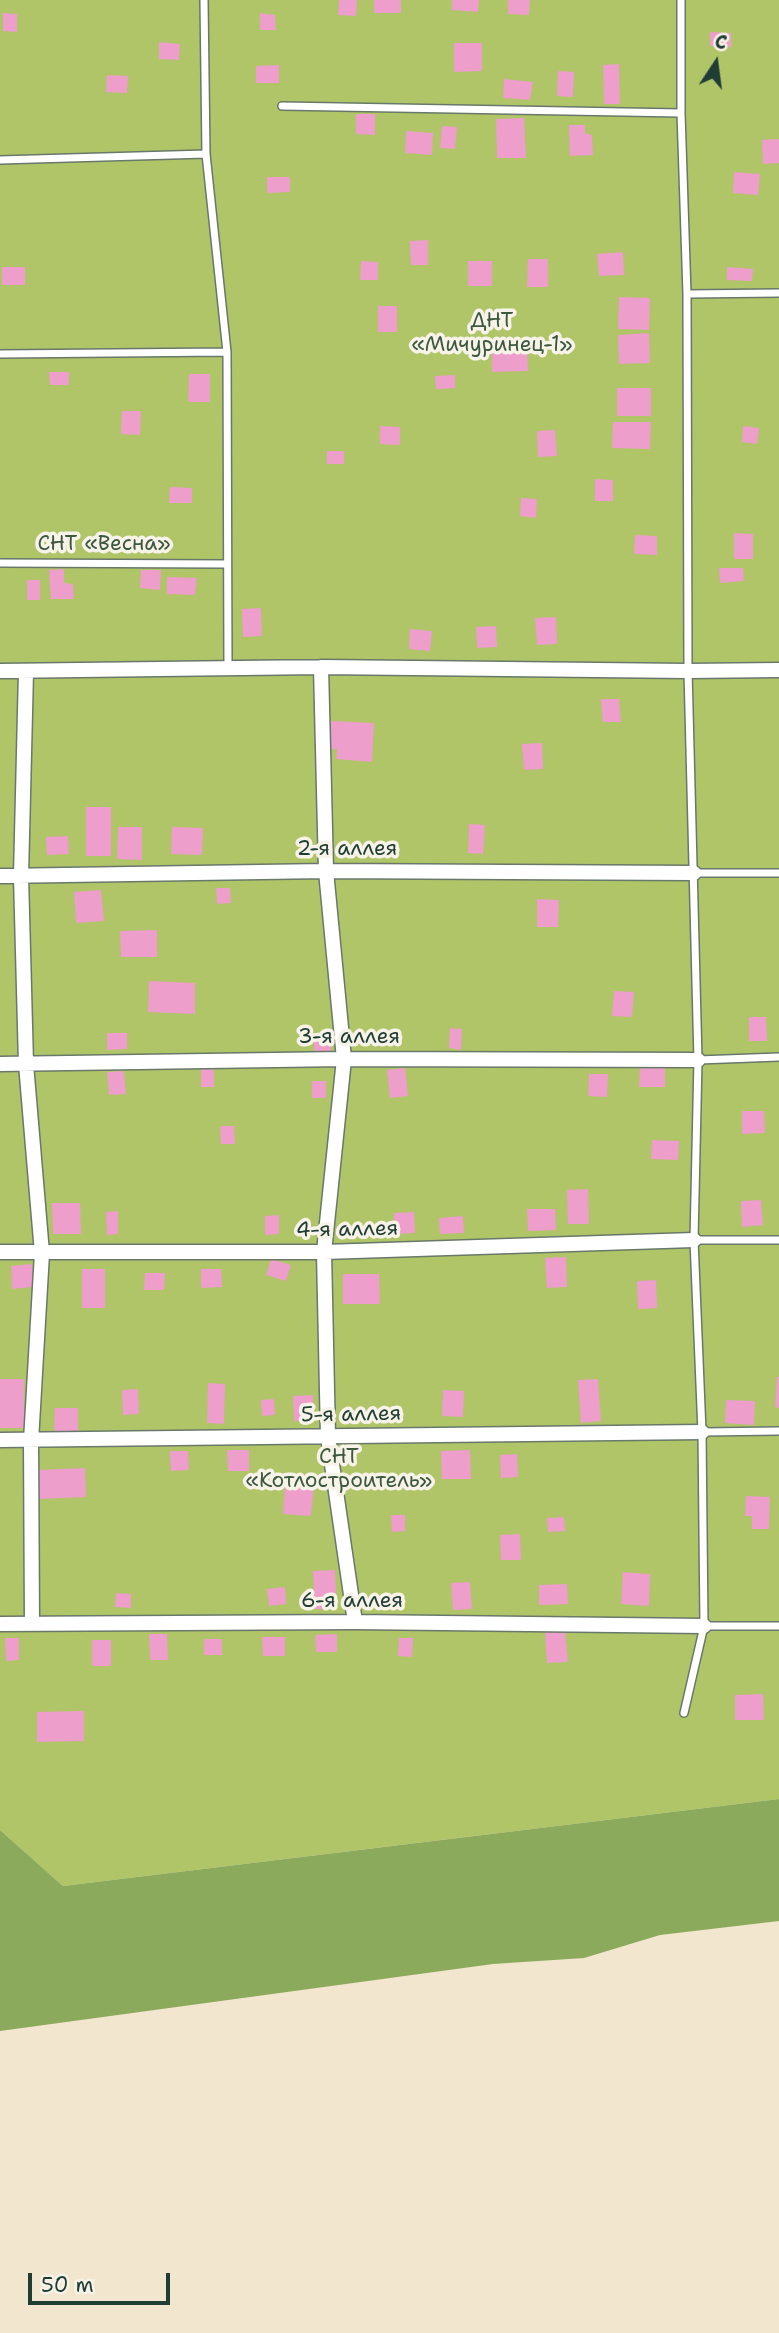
<!DOCTYPE html>
<html>
<head>
<meta charset="utf-8">
<style>
	body { margin:0 }
	#map { position:relative; width:779px; height:2333px; overflow:hidden; background:#f2e6ce; font-family:"Shantell Sans",sans-serif }
	canvas { display:block }
	.north { position:absolute; left:681px; top:28px; width:70px; height:70px; -webkit-text-stroke:5px #f7f3e8; paint-order:stroke; rotate:13deg; font-size:19px; font-weight:700; line-height:28px; text-align:center; color:#1f3d34 }
	.north::after { content:''; display:block; margin:auto; width:24px; height:32px; background:#1f3d34; clip-path:polygon(50% 0,100% 100%,50% 72%,0 100%) }
	.scale { position:absolute; left:28px; top:2273px; width:142px; height:32px; box-sizing:border-box; border:4px solid #1f3d34; border-top:0; padding-left:9px; font-size:21px; line-height:24px; white-space:nowrap; color:#1f3d34; -webkit-text-stroke:5px #f7f3e8; paint-order:stroke }
</style>
</head>
<body>
<div id="map">
<canvas width="779" height="2333"></canvas>
<div class="north">С</div>
<div class="scale">50 m</div>
</div>
<script>
const c = document.querySelector('canvas').getContext('2d');
c.lineJoin = 'round';
function fill(path, color) {
  c.fillStyle = color;
  c.fill(path, 'evenodd');
}
function trace(path, color, width, dash) {
  c.strokeStyle = color;
  c.lineWidth = width;
  c.lineCap = dash ? 'butt' : 'round';
  c.setLineDash(dash || []);
  c.stroke(path);
}
function label(font, color, halo, rows, align = 'center') {
  c.font = font + ' "Shantell Sans",sans-serif';
  c.lineWidth = 7;
  c.setLineDash([]);
  c.textBaseline = 'middle';
  c.strokeStyle = halo;
  c.fillStyle = color;
  for (const [text, x, y, turn = 0] of rows) {
    c.save();
    c.translate(x, y);
    c.rotate((+turn || 0) * Math.PI / 180);
    c.textAlign = isNaN(turn) ? turn : align;
    if (halo) c.strokeText(text, 0, 0);
    c.fillText(text, 0, 0);
    c.restore();
  }
}
fill(new Path2D(`
	M0,0H779V1799L63,1886L0,1830Z`), '#b0c468');
fill(new Path2D(`
	M779,1799V1921L660,1935L584,1958L493,1964L0,2031V1830L63,1886Z`), '#8caa5c');
fill(new Path2D(`
	M339,0H357L356,16L338,15Z
	M374,0H401V13H374Z
	M452,0H479L478,12L452,10Z
	M508,0H530L529,15L508,14Z
	M3,13L17,14V32L3,31Z
	M260,13L275,15L276,30H260Z
	M710,32L731,33V47L710,46Z
	M159,42L180,44L179,60L159,59Z
	M454,43H482V71L454,72Z
	M619,64L620,104H604L603,65Z
	M279,65V83H256V66Z
	M558,71L574,72L573,97L557,96Z
	M107,75L128,76L127,93L106,92Z
	M504,79L533,82L530,100L503,98Z
	M356,114H375V135L356,134Z
	M524,118L526,158H497L496,119Z
	M569,125H585V133L592,135L593,155L570,156Z
	M442,126L457,127L455,149L440,148Z
	M406,131L433,133L432,155L405,153Z
	M779,139V163L763,164L762,140Z
	M734,172L760,174L758,195L733,193Z
	M267,177H290V192L267,193Z
	M428,240V265H411L410,241Z
	M623,252L624,275L599,276L597,254Z
	M528,259H548V287H527Z
	M361,261L378,262V280H360Z
	M468,261H492V286H468Z
	M2,267H25V285H2Z
	M727,267L753,269L752,281L727,280Z
	M619,297L650,298L649,330L618,329Z
	M378,306H397V332H378Z
	M649,333L650,363L619,364L618,335Z
	M492,341L527,342L528,371L492,372Z
	M49,372H69V385H50Z
	M189,374H210V402H188Z
	M455,375V388L436,389L435,376Z
	M617,388H651V416H617Z
	M122,411H141L140,435L121,434Z
	M613,422H651L650,449L612,448Z
	M380,426L400,427V445L380,444Z
	M743,426L759,428L757,444L742,442Z
	M555,430L557,456L538,457L537,431Z
	M327,451H344V464H327Z
	M595,479L613,480V501H595Z
	M170,487L192,488V503H169Z
	M521,498L537,499L536,518L520,516Z
	M734,533L753,534V559H734Z
	M635,535L657,536V555L634,554Z
	M719,568H743L744,581L720,583Z
	M64,569V583L73,584L74,599H51L49,570Z
	M141,570H161L160,590L140,588Z
	M167,577L197,578L195,595L167,594Z
	M27,580H40V600H27Z
	M261,608L262,636L243,637L242,609Z
	M556,617L557,644L537,645L535,618Z
	M496,626L497,647L477,648L476,627Z
	M410,629L432,631L430,651L409,649Z
	M601,699H619L621,722H603Z
	M331,721L374,723L372,762L336,759L337,749H330Z
	M542,743L543,769L524,770L522,744Z
	M86,807H111V856H86Z
	M469,824L485,825L483,854L468,853Z
	M118,827H142V860L117,859Z
	M172,827L203,828L202,855L171,854Z
	M68,836L69,854L47,855L46,837Z
	M216,888H230L231,903L217,904Z
	M101,890L104,921L76,923L74,892Z
	M537,899L559,900L558,927H537Z
	M157,930V957H121L120,931Z
	M149,981L195,983V1014L148,1012Z
	M614,991L634,992L632,1017L612,1016Z
	M749,1017H766L767,1041H749Z
	M450,1028L462,1029L461,1050L449,1048Z
	M107,1033H127V1049L107,1050Z
	M314,1034L332,1035L331,1052L314,1051Z
	M201,1066H214V1087H201Z
	M640,1066H665V1087H639Z
	M405,1068L408,1096L390,1098L387,1070Z
	M124,1071L126,1094L109,1095L107,1072Z
	M589,1074H608L607,1097L588,1096Z
	M312,1081H326V1098H312Z
	M742,1111H764L765,1133L742,1134Z
	M220,1126H234L235,1144H221Z
	M652,1140L679,1141L678,1160L651,1159Z
	M588,1189L589,1224H568L567,1190Z
	M761,1200L763,1225L742,1227L741,1201Z
	M52,1203H80L81,1234H53Z
	M527,1209H555L556,1230L528,1231Z
	M118,1211V1234L107,1235L106,1212Z
	M414,1212L415,1233L395,1234L394,1213Z
	M279,1215V1234L265,1235V1216Z
	M463,1216L464,1233L440,1234L439,1218Z
	M566,1257L567,1287L547,1288L545,1258Z
	M271,1259L291,1265L286,1281L266,1275Z
	M32,1264L33,1287L12,1289L11,1266Z
	M82,1269H105V1308H82Z
	M201,1269H221L222,1287L201,1288Z
	M145,1273H165L164,1290H144Z
	M343,1274H379L380,1304H343Z
	M656,1280L657,1308L638,1309L637,1281Z
	M777,1377H779V1408L775,1407Z
	M0,1379H24V1428H0Z
	M598,1379L601,1421L581,1423L578,1380Z
	M208,1383L225,1384L224,1424L207,1423Z
	M138,1389L139,1414L123,1415L122,1390Z
	M443,1390L464,1391L463,1417L442,1416Z
	M313,1395L314,1420L294,1421L293,1396Z
	M274,1399L275,1415L262,1416L261,1400Z
	M726,1400L755,1401L754,1425L725,1423Z
	M55,1408H78V1431H54Z
	M227,1450H249V1471H228Z
	M470,1450L471,1479H442L441,1451Z
	M170,1451H188L189,1470L171,1471Z
	M517,1454L518,1477L501,1478L500,1455Z
	M85,1468L86,1497L39,1499L38,1470Z
	M285,1484L314,1485L311,1516L283,1514Z
	M746,1496L770,1497L769,1529H752V1516H745Z
	M391,1515H405V1531L392,1532Z
	M564,1517L565,1531L548,1532L547,1518Z
	M520,1534L521,1560H501L500,1535Z
	M335,1570L337,1609H315L313,1571Z
	M623,1572L650,1574L649,1606L621,1604Z
	M470,1582L472,1609L453,1610L451,1583Z
	M567,1584L568,1604L539,1605V1585Z
	M285,1587L286,1604L269,1606L267,1589Z
	M116,1593L131,1594V1608L115,1607Z
	M565,1630L568,1662L547,1663L545,1632Z
	M149,1634H167L168,1660H150Z
	M337,1634V1652H316L315,1635Z
	M262,1637H285V1656H263Z
	M5,1638H19V1660L6,1661Z
	M399,1638H413L412,1657L398,1656Z
	M204,1639H222V1655H204Z
	M92,1640H111V1666H92Z
	M763,1694L764,1720H735V1695Z
	M84,1711V1741L37,1742V1712Z`), '#ed9eca');
const service = new Path2D(`
	M204,0L206,154L227,352L228,669
	M681,0V113L687,294L688,671L698,1060L694,1240L702,1432L704,1626L684,1713
	M282,106L681,113
	M0,160L206,154
	M687,294L779,293
	M0,354L227,352
	M0,563L227,564
	M694,873H779
	M698,1060L779,1057
	M694,1240H779
	M703,1432L779,1431
	M704,1626H779`);
const minor = new Path2D(`
	M321,667L326,871L344,1059L324,1252L328,1437L355,1622
	M0,671L321,667L688,671L779,670
	M26,671L21,876L26,1064L42,1253L31,1441L32,1624
	M0,876L326,871L694,873
	M0,1064L344,1059L698,1060
	M0,1252H324L694,1240
	M0,1440L702,1432
	M0,1624L355,1622L704,1626`);
trace(service, '#69786a', 10);
trace(minor, '#69786a', 17);
trace(service, '#fff', 7);
trace(minor, '#fff', 14);
label('21px', '#3c583e', '#f7f3e8', [
	["ДНТ",492,322],
	["«Мичуринец-1»",492,346],
	["СНТ «Весна»",104,545],
	["СНТ",339,1458],
	["«Котлостроитель»",339,1482]
]);
label('21px', '#1f3d34', '#f7f3e8', [
	["2-я аллея",347,850],
	["3-я аллея",349,1038],
	["4-я аллея",347,1230,-1],
	["5-я аллея",351,1415,-1],
	["6-я аллея",352,1602]
]);
</script>
</body>
</html>
